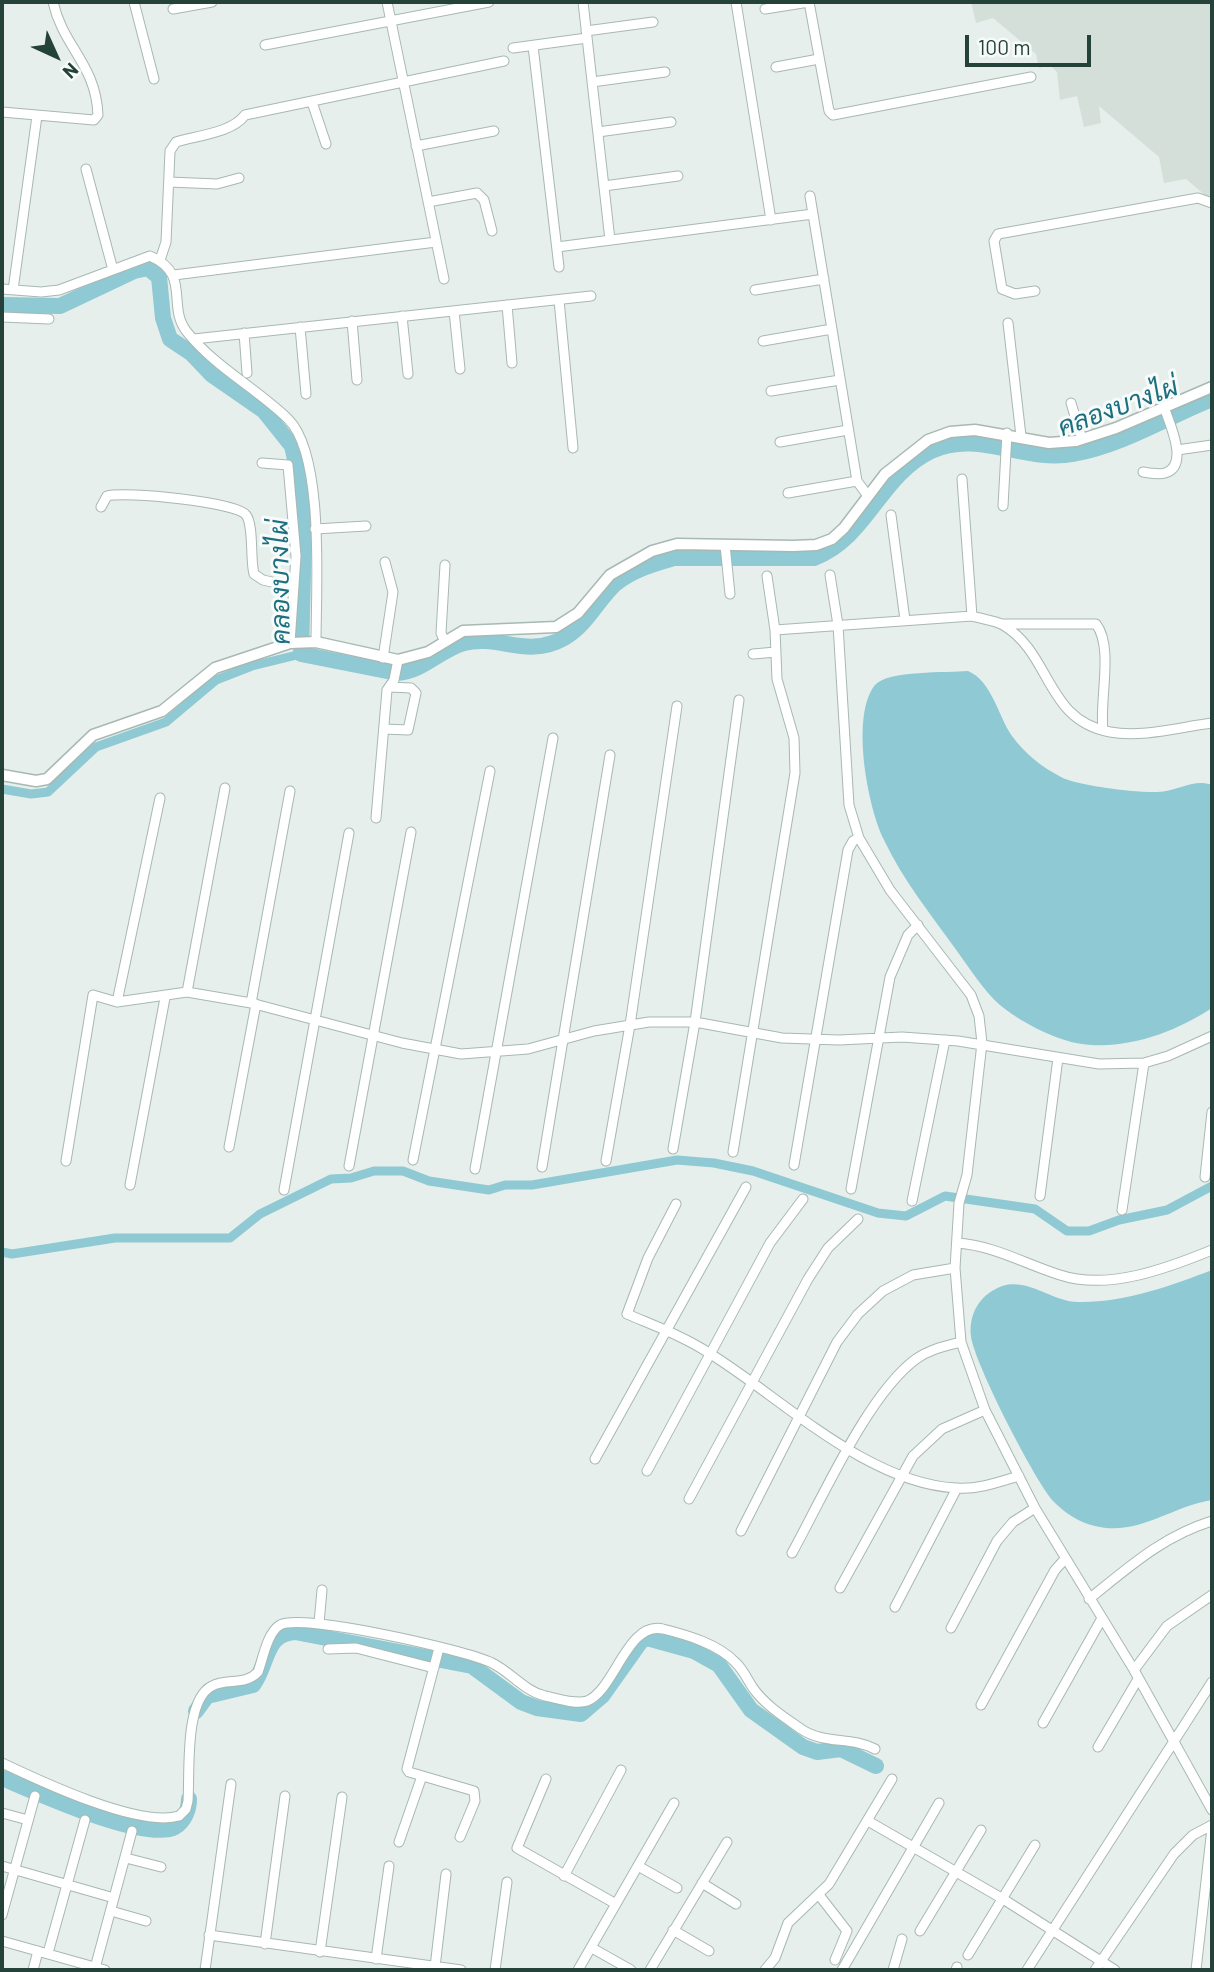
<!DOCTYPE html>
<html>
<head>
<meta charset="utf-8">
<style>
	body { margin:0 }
	#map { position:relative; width:1214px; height:1972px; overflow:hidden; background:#e6efeb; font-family:Barlow,sans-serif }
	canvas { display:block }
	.frame { position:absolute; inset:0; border:4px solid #24423a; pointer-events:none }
	.north { position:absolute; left:21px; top:21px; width:70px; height:70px; -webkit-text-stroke:5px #f7fbf9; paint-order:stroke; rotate:135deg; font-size:19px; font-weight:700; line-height:28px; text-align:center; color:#24423a }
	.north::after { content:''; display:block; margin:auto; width:24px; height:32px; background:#24423a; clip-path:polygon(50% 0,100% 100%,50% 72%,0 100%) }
	.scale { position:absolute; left:965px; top:35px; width:126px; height:32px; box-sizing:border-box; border:4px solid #24423a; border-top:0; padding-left:9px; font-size:21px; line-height:24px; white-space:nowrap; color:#24423a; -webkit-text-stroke:5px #f7fbf9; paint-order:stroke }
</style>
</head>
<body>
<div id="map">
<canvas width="1214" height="1972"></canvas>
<div class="frame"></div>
<div class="north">N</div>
<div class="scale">100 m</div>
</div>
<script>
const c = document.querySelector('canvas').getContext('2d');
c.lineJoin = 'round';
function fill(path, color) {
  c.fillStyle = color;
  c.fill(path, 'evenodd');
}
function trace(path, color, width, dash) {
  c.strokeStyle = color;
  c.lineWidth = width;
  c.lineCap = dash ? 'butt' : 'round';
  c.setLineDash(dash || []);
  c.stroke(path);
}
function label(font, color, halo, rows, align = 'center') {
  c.font = font + ' Barlow,Sarabun,sans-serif';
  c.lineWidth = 6;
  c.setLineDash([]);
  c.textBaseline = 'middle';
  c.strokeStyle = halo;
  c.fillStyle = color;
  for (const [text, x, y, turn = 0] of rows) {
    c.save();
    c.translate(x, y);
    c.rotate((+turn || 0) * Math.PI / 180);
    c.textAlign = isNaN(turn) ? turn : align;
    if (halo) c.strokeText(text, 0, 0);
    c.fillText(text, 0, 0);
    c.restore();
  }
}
fill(new Path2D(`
	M971,2H1212V201L1186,179L1164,183L1159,157L1099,106L1101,123L1084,127L1077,96L1060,100L1057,72L1050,65L1039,68L1036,54L993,18L976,23Z`), '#d4dfda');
fill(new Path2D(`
	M968,671C992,681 998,716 1012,736C1025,754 1042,767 1061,777C1077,786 1149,795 1166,791C1183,788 1195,779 1212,785V1008C1174,1033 1122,1052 1076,1043C1052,1038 1019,1021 1000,1005C984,991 970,969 957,951C931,915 903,880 884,840C868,808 850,716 875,685C888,670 947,673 968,671Z
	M1212,1270V1500C1172,1506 1137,1537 1095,1526C1080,1523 1065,1513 1054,1502C1037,1485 973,1361 971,1336C969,1318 976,1301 992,1291C1022,1271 1048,1301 1078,1302C1123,1303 1171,1286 1212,1270Z`), '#8ec9d4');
trace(new Path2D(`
	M2,789L31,794L48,792L96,747L166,722L216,680L252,666L301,654
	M2,1252L12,1254L115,1238H230L260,1214L331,1179L351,1178L374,1171H403L429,1181L489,1190L505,1185H532L677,1160L714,1163L753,1171L878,1213L906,1216L945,1196L1035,1209L1067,1231H1089L1119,1220L1167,1210L1212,1186`), '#8ec9d4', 9);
trace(new Path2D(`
	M2,305L60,306L134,271L148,268L159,277L163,318L170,339L191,353L212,375L264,411L292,446L303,494L304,533L301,654L397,673C424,671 439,650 464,643C499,634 527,659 564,638C586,626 597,601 615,584C632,570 653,564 674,558H814C868,537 879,476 931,451C978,429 1025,463 1073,454C1121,446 1167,417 1212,399
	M196,1711L207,1696L253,1685C269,1663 264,1634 295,1632L472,1666L521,1702L537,1708L581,1714L602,1696L641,1641L647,1638L694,1651L719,1665L751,1710L803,1747L817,1752L841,1749L876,1766
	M2,1778C33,1791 146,1843 175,1827C185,1821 189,1809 189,1799`), '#8ec9d4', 16);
const minor = new Path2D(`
	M134,2L154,79
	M387,2L444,279
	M583,2L610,240
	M736,2L771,220
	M809,2L829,111L833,115L1031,77
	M173,9L212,2
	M765,9L809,2
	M586,31L653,22
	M265,45L489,2
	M533,46L559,267
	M513,48L587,38
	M776,67L819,59
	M592,82L665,72
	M312,102L326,144
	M2,112L94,120L98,115C96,64 63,47 53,2
	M598,132L671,122
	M416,146L494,131
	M86,169L113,270
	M169,182L217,184L239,178
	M604,186L678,176
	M810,196L857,481L868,496
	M428,202L477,193L484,200L492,231
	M557,247L813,214
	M160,260L166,242L170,151L176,142C195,136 232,133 245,115L504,61
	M174,275L436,242
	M2,289L41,292L59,290L150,256C192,274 166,306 187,332C215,367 256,388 288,419C325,455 316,590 316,642
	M13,290L37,116
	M755,290L824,279
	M1035,291L1015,294L1002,289L994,241L998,234L1198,198L1212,203
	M559,300L573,448
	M507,305L512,363
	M454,311L460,369
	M402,316L408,374
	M2,317L49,319
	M352,321L357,380
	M1008,323L1021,436
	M300,327L306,394
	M244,333L247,373
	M194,339L591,296
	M763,341L832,329
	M771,391L840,380
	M1071,403L1082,439
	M780,442L848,430
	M1177,450L1212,445
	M262,463L288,465L296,556L290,643
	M1143,472C1149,473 1159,475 1165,473C1190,466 1169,422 1164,407
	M962,479L972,616
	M788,493L857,481
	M1003,506L1007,433
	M101,507L107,496C125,491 237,502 246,515C254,525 250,560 254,574L263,580L294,587
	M891,515L905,620
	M315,529L366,526
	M725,545L730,594
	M830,575L838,625L849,805L859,838L890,890L971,995L979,1016L982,1043L967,1175L959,1203L955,1268L961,1342L985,1410L1035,1508L1134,1670L1212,1810
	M1002,624H1096C1114,647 1099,701 1103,730
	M775,630L972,616C981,619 995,620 1003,625C1052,654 1045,720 1110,732C1142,738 1180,727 1212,723
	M444,640L441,633L445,565
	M753,654L776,652
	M383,658L393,592L385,562
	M384,729L408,730L416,693L411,688L390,687
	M376,818L387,690L394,680L398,660
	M187,992L225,788
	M117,1002L160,798
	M251,1003L290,791
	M229,1147L256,1004
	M673,1149L695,1022L739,700
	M733,1152L795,773L794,738L777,679L775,630L767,576
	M413,1160L490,771
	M66,1161L93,995L117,1002L187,992L251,1003L402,1043L461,1054L528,1049L594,1031L649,1022H695L782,1038L839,1040L902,1037L958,1041L1099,1064L1144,1063L1168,1056L1212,1036
	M606,1161L630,1025L677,706
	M794,1165L848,850L853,841L859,838
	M349,1166L411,832
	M542,1167L610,755
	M475,1169L553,738
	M1205,1177L1212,1112
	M130,1185L165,998
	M851,1189L890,977L908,935L918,925
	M284,1190L349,833
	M1040,1196L1058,1058
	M912,1201L945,1040
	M676,1204L648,1258L627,1314C655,1326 683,1336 709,1353C782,1398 866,1483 956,1488C977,1490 999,1482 1019,1476
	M1122,1210L1144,1063
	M958,1243C995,1246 1025,1264 1060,1275C1108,1291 1168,1268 1212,1250
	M595,1459L746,1187
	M647,1471L770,1243L803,1199
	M689,1499L808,1279L828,1248L858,1219
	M741,1531L837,1342L858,1314L883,1291L913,1275L955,1268
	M792,1553C822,1499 868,1394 916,1359C930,1349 946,1346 961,1342
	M840,1588L913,1456L942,1429L985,1410
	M1089,1599C1129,1567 1163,1536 1212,1521
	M895,1607L957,1488
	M319,1623L322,1590
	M951,1628L997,1541L1013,1522L1035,1508
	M439,1648L407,1769L409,1772L474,1791L475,1801L460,1837
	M328,1649L356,1648L434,1668
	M1134,1670L1167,1626L1212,1595
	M981,1705L1055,1570L1065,1559
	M1043,1723L1101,1620
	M1098,1747L1138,1679
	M2,1763C40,1781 139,1828 179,1816L186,1809L188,1801C190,1773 184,1700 212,1686C227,1678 245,1686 258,1672C263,1659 267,1633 280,1625C302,1613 466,1650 492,1663C511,1672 524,1691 545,1696C556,1698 576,1705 587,1701C615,1690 627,1621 663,1629C687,1635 718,1644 735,1662C743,1669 747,1679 753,1688C765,1705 784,1717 801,1729C825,1745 850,1736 875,1749
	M546,1779L517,1848L616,1904
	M2,1813L28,1820
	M868,1821L1003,1899L1115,1970
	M399,1842L422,1776
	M126,1858L161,1867
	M2,1866L114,1898
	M638,1866L677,1888
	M564,1876L621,1770
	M702,1883L736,1904
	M819,1895L847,1931L835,1960
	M111,1911L146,1921
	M2,1915L35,1796
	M673,1930L709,1951
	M920,1931L981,1830
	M209,1935L461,1970
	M2,1941L105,1970
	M265,1944L285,1796
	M592,1948L631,1970
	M320,1952L342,1797
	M48,1953L85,1820
	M968,1955L1035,1845
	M376,1959L389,1866
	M435,1967L446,1874
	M95,1968L132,1831
	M33,1970L38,1951
	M205,1970L231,1784
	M495,1970L507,1882
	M578,1970L674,1803
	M650,1970L727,1842
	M765,1970L775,1958L788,1923L829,1884L892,1779
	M842,1970L939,1803
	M893,1970L902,1939
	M956,1970L957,1967
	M1027,1970L1212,1682
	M1095,1970L1174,1854L1193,1835L1212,1825
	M1196,1970L1212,1828`);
const tertiary = new Path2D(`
	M2,775L36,781L47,779L93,735L162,711L215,668L290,643L316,642L398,660L428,652L463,631L556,627L578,613L610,575L652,551L677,544L793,546L816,545L832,539L844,528L885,474L928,440L950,432L975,430L1049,443L1076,441L1116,428L1212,387`);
trace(minor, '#a8b8b2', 11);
trace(tertiary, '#a8b8b2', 13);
trace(minor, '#fff', 9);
trace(tertiary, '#fff', 10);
label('italic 26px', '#1c6f80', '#f7fbf9', [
	["คลองบางไผ่",1118,407,-20],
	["คลองบางไผ่",280,582,-91]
]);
</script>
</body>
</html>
